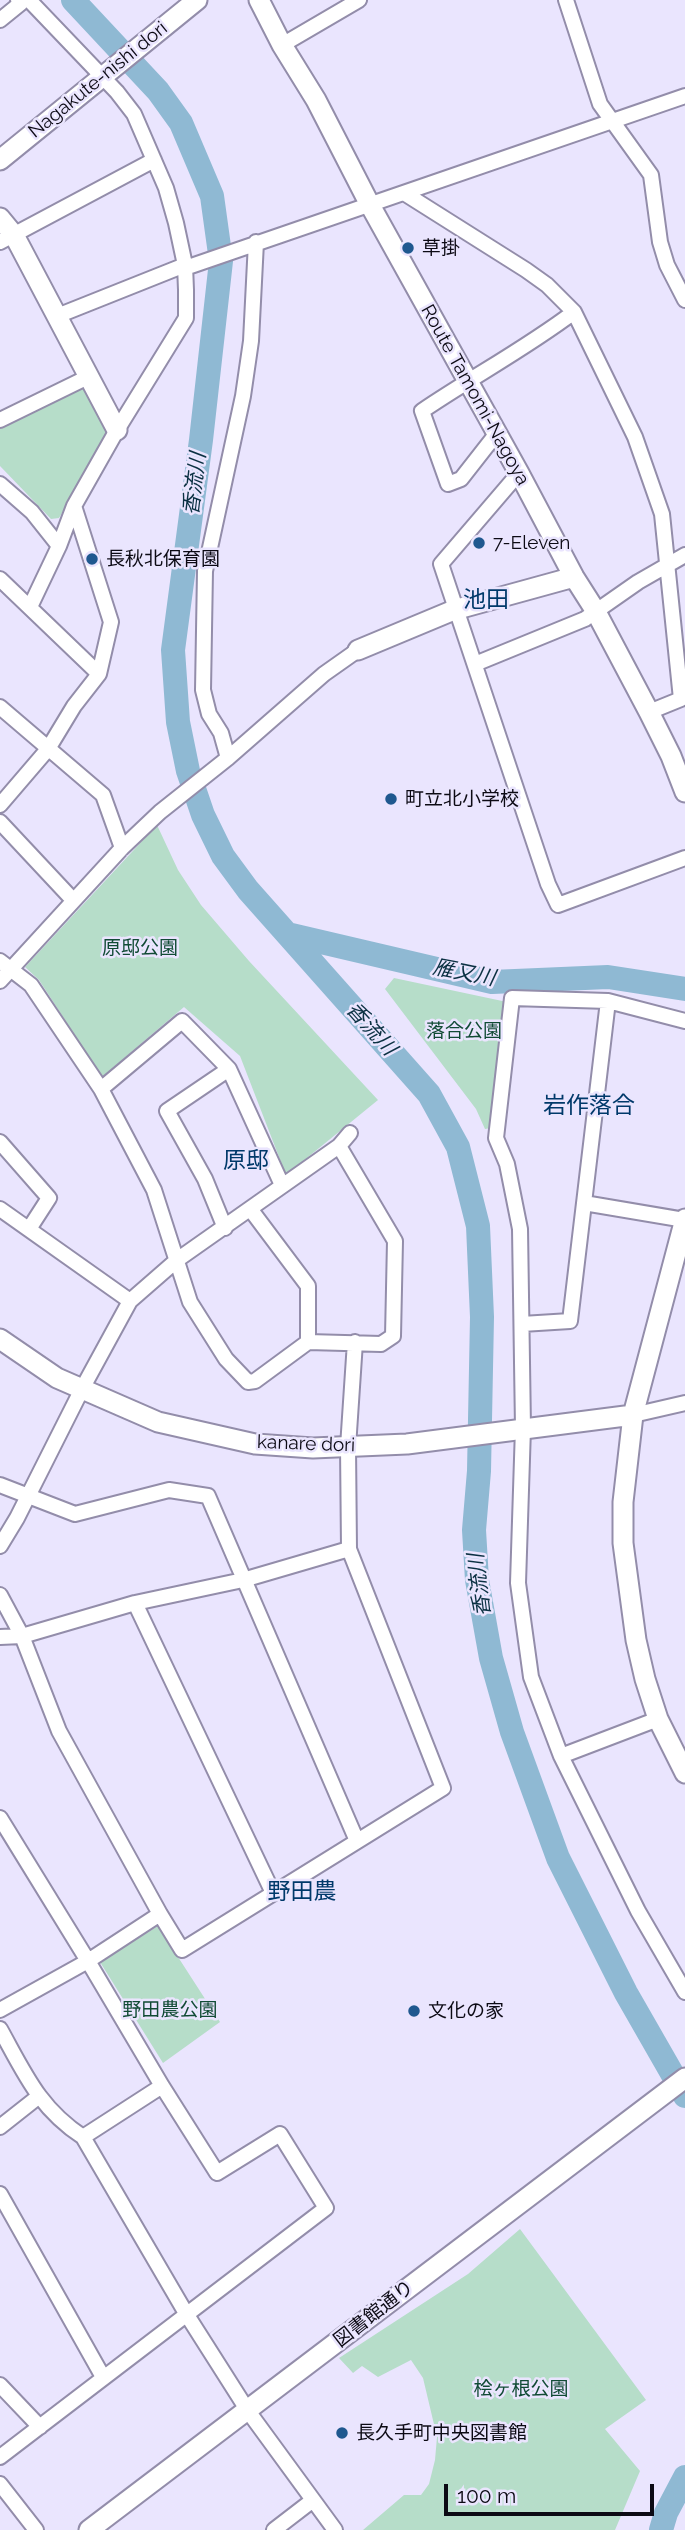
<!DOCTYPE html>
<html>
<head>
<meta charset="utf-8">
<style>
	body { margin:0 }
	#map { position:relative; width:685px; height:2530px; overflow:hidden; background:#eae5fe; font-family:Raleway,sans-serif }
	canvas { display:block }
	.scale { position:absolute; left:444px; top:2484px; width:210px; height:32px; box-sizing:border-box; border:4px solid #0c0a14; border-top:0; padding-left:9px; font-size:21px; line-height:24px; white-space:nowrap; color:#0c0a14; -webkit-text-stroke:5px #eae5fe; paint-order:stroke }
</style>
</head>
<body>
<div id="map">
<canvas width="685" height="2530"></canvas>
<div class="scale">100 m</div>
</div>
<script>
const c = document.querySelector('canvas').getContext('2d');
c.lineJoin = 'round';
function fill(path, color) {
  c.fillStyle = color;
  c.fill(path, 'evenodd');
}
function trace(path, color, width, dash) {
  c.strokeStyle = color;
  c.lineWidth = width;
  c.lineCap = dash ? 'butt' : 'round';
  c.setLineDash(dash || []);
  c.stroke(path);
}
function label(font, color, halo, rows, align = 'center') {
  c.font = font + ' Raleway,"Noto Sans JP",sans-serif';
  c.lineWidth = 5;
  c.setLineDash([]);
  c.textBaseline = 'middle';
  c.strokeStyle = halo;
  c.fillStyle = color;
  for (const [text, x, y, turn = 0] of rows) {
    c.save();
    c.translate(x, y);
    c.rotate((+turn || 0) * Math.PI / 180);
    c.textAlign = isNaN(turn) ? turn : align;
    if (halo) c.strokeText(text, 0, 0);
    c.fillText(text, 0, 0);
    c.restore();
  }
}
fill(new Path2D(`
	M83,388L108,433L59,518L51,519L0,466V429Z
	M157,825L178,870L201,905L249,961L378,1100L286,1175L240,1056L184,1007L102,1077L39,980L25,967Z
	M394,978L507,1002L491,1128L485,1129L476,1109L385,989Z
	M158,1926L220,2022L163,2063L100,1962Z
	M520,2229L646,2400L605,2429L640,2471L615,2530H363L404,2495H421L429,2484L435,2460L437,2437L423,2378L411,2360L378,2377L362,2366L353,2373L339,2358L468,2274Z`), '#b6ddc9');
trace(new Path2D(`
	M73,0L158,91L181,123L212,196L221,261L201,440L173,650L178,722L188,771L203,815L223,856L248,890L429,1094L458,1147L478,1226L482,1317L479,1471L474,1530L477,1580L491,1658L512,1732L558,1858L626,1993L685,2096
	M287,934L492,982L608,977L685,989
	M661,2530L666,2513L685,2477`), '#8fb9d3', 24);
const street = new Path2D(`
	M29,0L117,92L134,114L166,188L176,223L185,265L186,290V318L117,430L74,506L59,546L30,607
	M566,0L600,104L651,175L660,242L667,265L685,300
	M0,20L21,3L18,0
	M282,45L359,0
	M404,193L526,270L547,285L574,312L635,437L662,514L681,699L649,712
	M0,242L154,160
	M57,316L185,265L191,266L685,96
	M0,420L88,377
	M497,433L461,479L448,484L422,411C472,377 525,349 574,312
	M519,473L441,564L548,884L558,905L685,858
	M0,484L32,512L59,546
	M74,506L111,622L99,674
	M0,579L99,674L74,706L48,749L0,805
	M475,664L585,619L638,582L685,555
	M0,707L103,795L122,848
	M228,758L221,733L209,714L203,690L205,571L243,396L251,341L256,242
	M0,822L73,900
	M0,961L31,985L101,1089L154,1190L190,1302L226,1359L248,1382L255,1381L308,1342L381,1344L393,1336L395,1241L339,1146
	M0,981L122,848L160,812L228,758L324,674L358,650
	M685,1021L608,1001L512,998L496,1138L507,1164L520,1229L523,1428L518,1583L531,1677L561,1756L638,1911L685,1992
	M101,1089L182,1021L229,1069L282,1185
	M0,1142L49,1198L29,1229
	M584,1203L685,1220
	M0,1209L130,1301
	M251,1210L308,1286V1342
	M225,1228L205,1179L167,1111L229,1069
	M522,1324L570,1321L608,1001
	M633,1415L685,1403
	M0,1485L75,1514L169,1490L208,1496L357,1841
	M0,1546L17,1518L82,1389L130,1301L177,1260L339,1146L350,1133
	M0,1595L22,1636L59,1731L160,1914L182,1950L443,1788L349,1549L348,1447L355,1342
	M135,1603L273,1893
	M0,1637L22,1636L135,1603L243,1580L349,1549
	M561,1756L658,1719
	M0,1818L88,1961L0,2010
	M0,2029C25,2074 39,2108 83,2137L187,2315L248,2411L335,2530
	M0,2127L38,2097
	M83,2137L162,2086
	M0,2194L103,2377
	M0,2385L40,2427
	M0,2457L326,2208L280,2134L217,2173L162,2086L88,1961L160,1914
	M0,2484L36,2530
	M274,2530L313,2500`);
const secondary = new Path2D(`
	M259,0L282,45L316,100L370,205L519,473L574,577L595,610L649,712L671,756L685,792
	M0,160L197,0
	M0,218L14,235L117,430
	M358,650L454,610L574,577
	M685,1219L633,1415L623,1502V1543L636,1640L645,1679L658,1719L685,1773
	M0,1339L57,1378L158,1422L255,1444L313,1448L407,1444L633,1415
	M89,2530L685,2078`);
trace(street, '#938daa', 18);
trace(secondary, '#938daa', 23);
trace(street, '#fff', 14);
trace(secondary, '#fff', 19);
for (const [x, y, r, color] of [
	[408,248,7,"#1f588f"],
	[479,543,7,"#1f588f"],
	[92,559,7,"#1f588f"],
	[391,799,7,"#1f588f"],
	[414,2011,7,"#1f588f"],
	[342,2433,7,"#1f588f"]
]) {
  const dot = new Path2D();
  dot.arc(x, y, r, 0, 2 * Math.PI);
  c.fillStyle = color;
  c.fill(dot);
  trace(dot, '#eae5fe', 2.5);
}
label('19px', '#0c0a14', '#eae5fe', [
	["Nagakute-nishi dori",98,80,-39],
	["Route Tamomi-Nagoya",475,395,61],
	["kanare dori",306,1444,2],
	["図書館通り",374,2314,-38]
]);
label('19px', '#0c0a14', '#eae5fe', [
	["草掛",422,248],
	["7-Eleven",493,543],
	["長秋北保育園",106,559],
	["町立北小学校",405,799],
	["文化の家",428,2011],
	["長久手町中央図書館",356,2433]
], 'left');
label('19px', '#114b35', '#eae5fe', [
	["原邸公園",140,948],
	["落合公園",464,1031],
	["野田農公園",170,2010],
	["桧ヶ根公園",521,2389]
]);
label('italic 21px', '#0b3143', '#eae5fe', [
	["香流川",195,484,-83],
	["雁又川",464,973,11],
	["香流川",371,1029,48],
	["香流川",480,1585,-97]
]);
label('23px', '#00396a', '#eae5fe', [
	["池田",486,600],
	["岩作落合",589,1106],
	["原邸",246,1161],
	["野田農",302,1892]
]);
</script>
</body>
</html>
